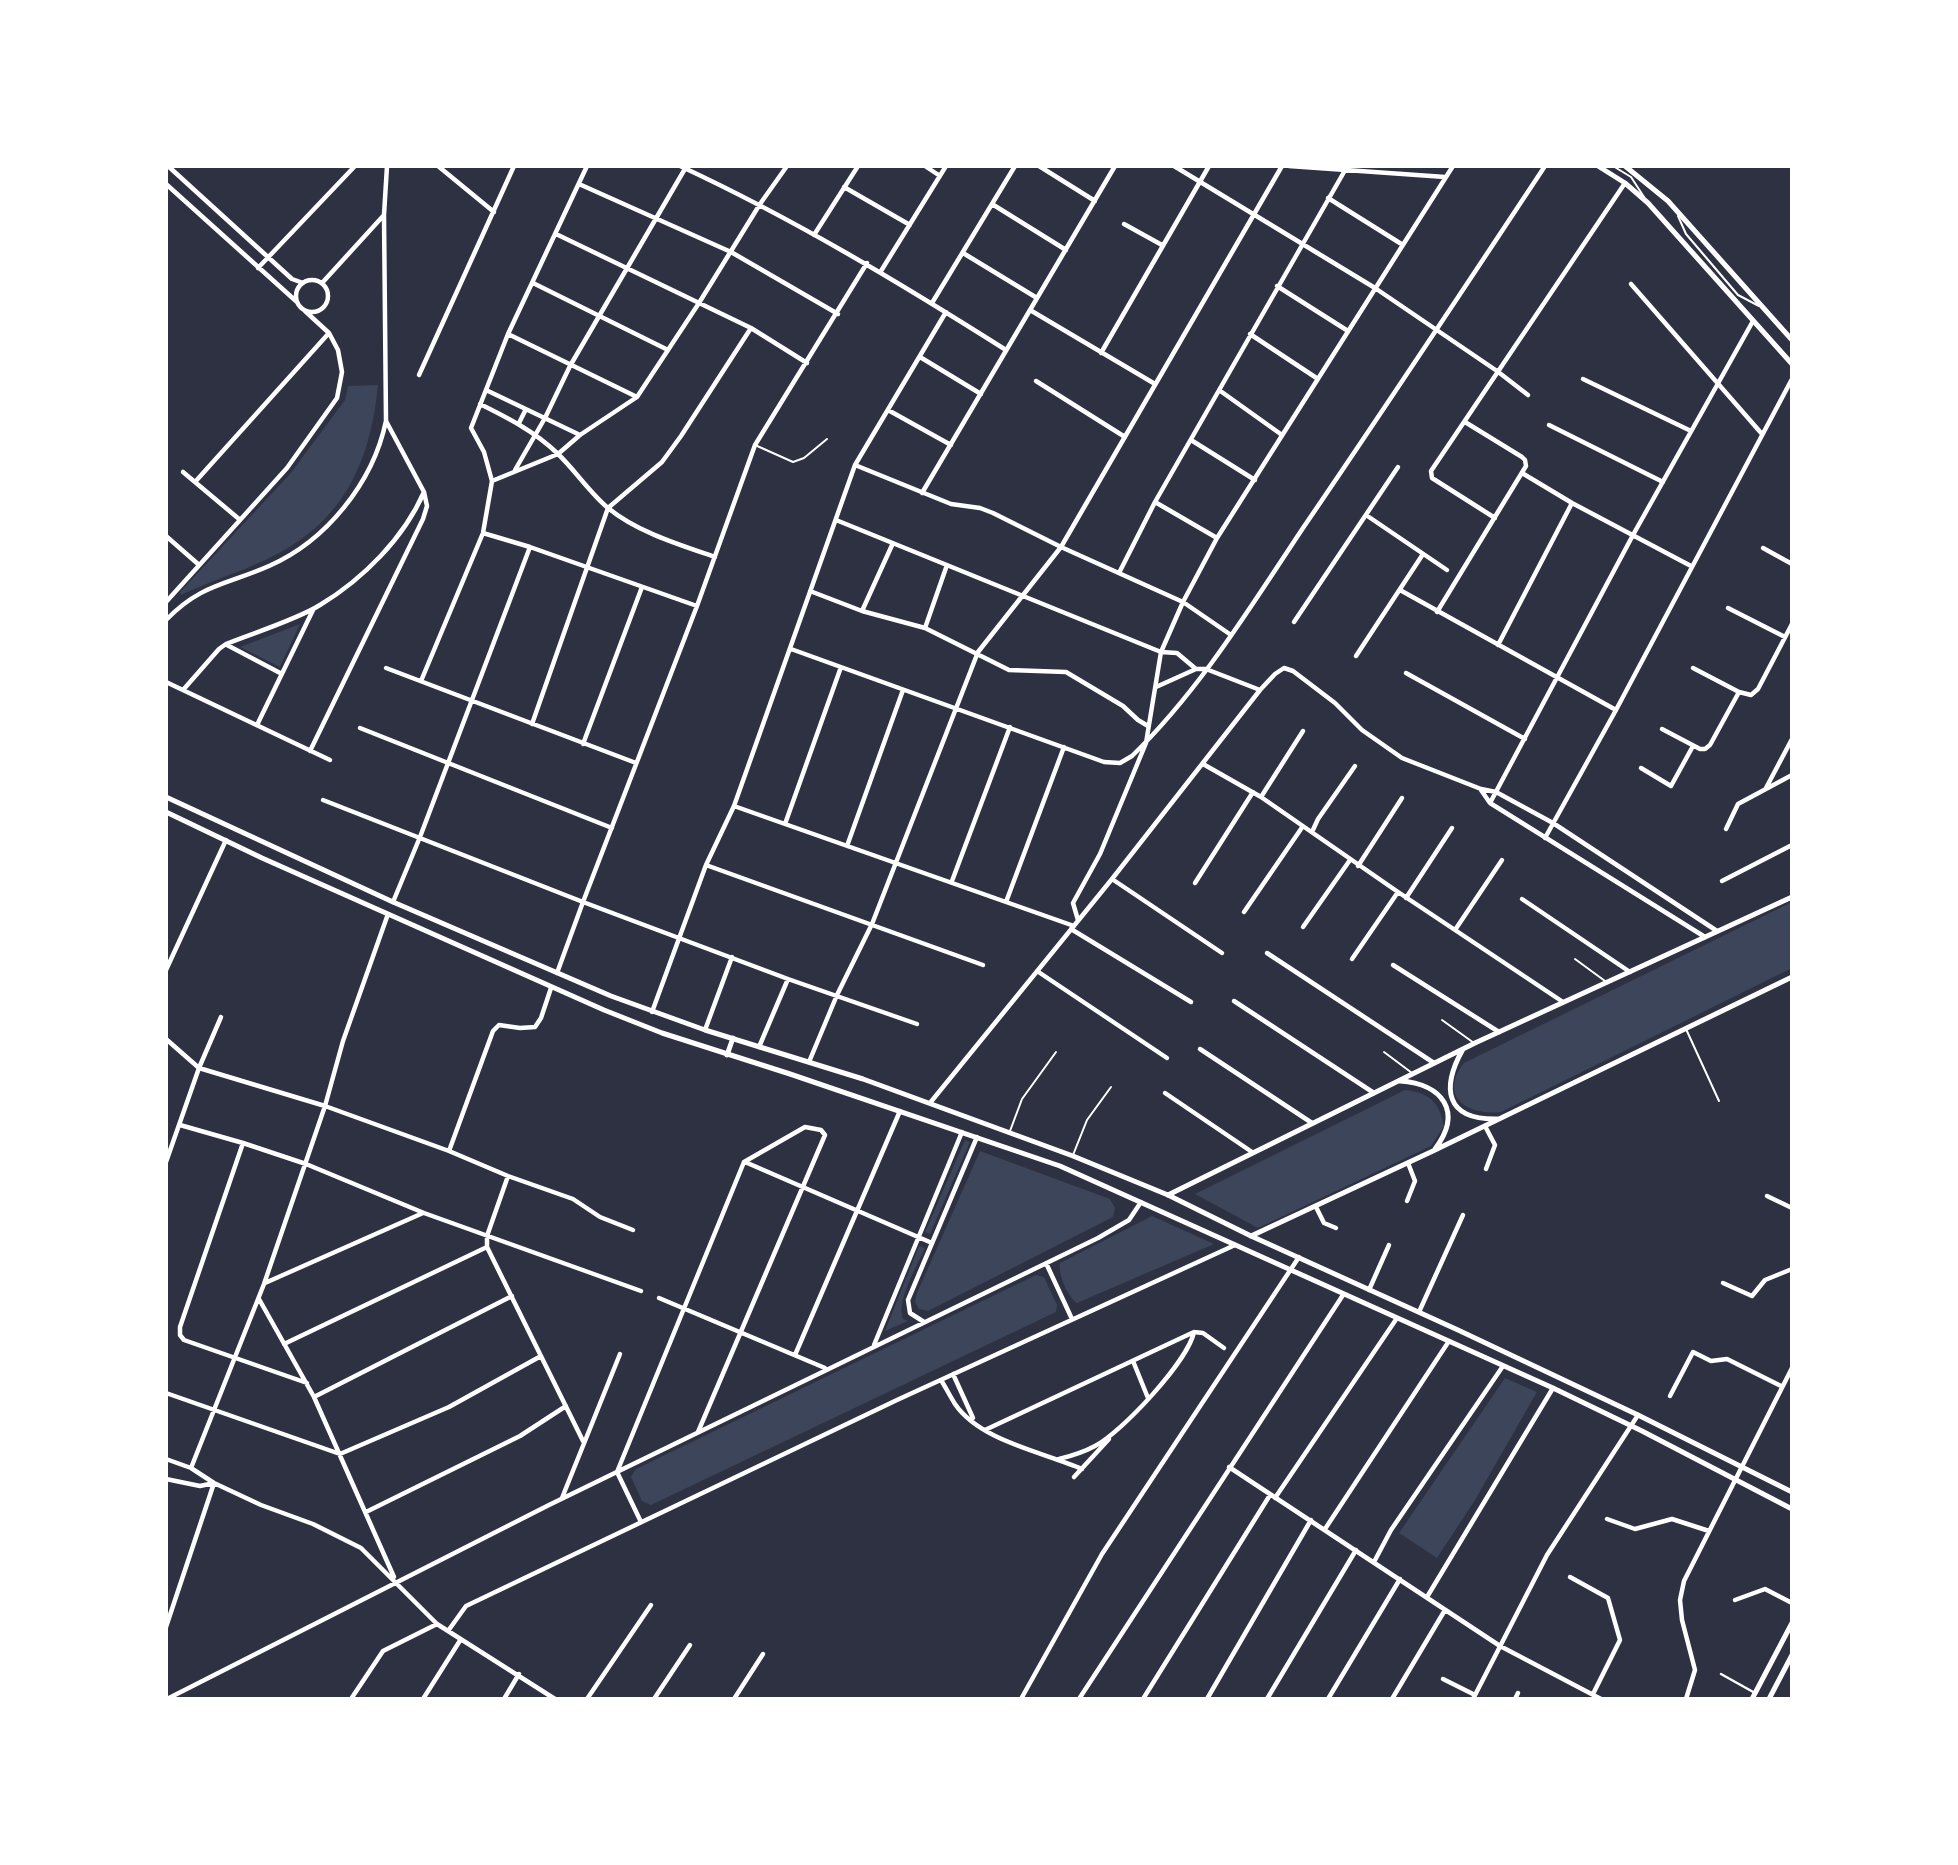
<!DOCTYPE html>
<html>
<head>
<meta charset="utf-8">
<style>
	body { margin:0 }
	#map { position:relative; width:1958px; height:1865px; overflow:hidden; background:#2d3142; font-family:"Golos Text",sans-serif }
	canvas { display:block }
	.frame { position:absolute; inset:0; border:168px solid #fff; pointer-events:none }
</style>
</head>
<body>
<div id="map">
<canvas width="1958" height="1865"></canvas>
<div class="frame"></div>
</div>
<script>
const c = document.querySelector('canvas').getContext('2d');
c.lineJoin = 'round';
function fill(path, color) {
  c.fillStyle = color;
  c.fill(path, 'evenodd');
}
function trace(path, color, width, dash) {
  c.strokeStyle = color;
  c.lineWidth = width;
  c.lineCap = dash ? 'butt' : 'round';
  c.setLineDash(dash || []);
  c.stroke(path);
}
fill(new Path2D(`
	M378,385C370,465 342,525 265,560C237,573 208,582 181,595L180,592L290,474L345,400L348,386Z
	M300,624L280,667L240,647Z
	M1792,902V968L1501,1112C1467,1116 1438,1096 1464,1063Z
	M1405,1090C1428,1092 1440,1102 1444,1126L1431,1146L1258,1228L1195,1194Z
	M965,1140L970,1142L930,1234L925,1232Z
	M980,1151L1110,1199L1115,1208L1113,1217L928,1311L919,1309L915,1302L917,1293Z
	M1152,1216L1214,1244L1077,1303C1067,1296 1058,1274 1060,1263Z
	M919,1246L925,1248C917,1266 896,1301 903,1319L908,1321L885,1331Z
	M1036,1275L1044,1277L1057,1305L1056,1312L651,1505L642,1501L631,1477L636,1469Z
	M1505,1378L1537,1392L1475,1500L1437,1558L1399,1533Z`), '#3c4559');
trace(new Path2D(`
	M1613,166L1631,177L1644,197
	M1678,216L1686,234L1738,295L1759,306
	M755,445L793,462L804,458L827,439
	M1575,959L1605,981
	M1442,1020L1474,1043
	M1686,1029L1719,1101
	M1384,1052L1412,1073
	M1010,1131L1022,1099L1056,1052
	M1073,1155L1087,1120L1111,1087`), '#fff', 2);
trace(new Path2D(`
	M1721,1674L1755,1693`), '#fff', 2.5);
trace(new Path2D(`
	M168,166L292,279L303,283
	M438,166L494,212
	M680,166C794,219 900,283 1006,350
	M925,166L940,176
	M1039,166L1095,201
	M1174,166L1375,288L1497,371L1528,395
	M1289,166L1445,177
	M166,184L297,302
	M579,184L731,252L838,314
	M844,187L910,225
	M1328,198L1403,245
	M992,204L1066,250
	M1124,224L1162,245
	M556,234L751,328L807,363
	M814,235L858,166
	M963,253L1037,298
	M258,268L355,166
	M881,271L946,166
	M296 296a16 16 0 1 1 32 0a16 16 0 1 1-32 0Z
	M322,283L384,215
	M533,283L668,350
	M1631,284L1762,434
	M1277,286L1348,331
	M932,303L1015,166
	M1030,310L1155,384
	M508,334L637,397
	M1250,334L1318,379
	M1101,353L1209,166
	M920,357L981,394
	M419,375L514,166
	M1583,379L1691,431
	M1036,381L1125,437
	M486,390L580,435
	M1219,390L1282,435
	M480,404C508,418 534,431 557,453C575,470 589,492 608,508C637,532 680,545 715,557
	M888,410L951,445
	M519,423L526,409
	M1549,425L1663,482
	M1191,440L1255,480
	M855,465L951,504L980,508L993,513L1061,547L1183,602L1231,635
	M515,470L545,418L570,366L686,167
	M183,472L239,519
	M1522,473L1572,503L1691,566
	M492,481L558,454L580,435L637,397L699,303L760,204L787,166
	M195,482L329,333
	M922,493L1115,166
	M1155,502L1217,538
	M1366,515L1447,570
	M1495,518L1432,478L1431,471L1625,183
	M836,520L1161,652L1177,653L1196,669H1206L1260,690
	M483,533L530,547L697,606
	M166,536L198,564
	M1763,548L1792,564
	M1119,573L1155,502L1344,172
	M1400,590L1616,710
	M810,591L862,611L925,628L1009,670L1066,672L1123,706L1138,720L1148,726
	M166,602L287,468L337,398L342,372L338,350L329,333L305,311
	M1728,608L1785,637
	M862,611L893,543
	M1437,612L1526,466L1525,460L1522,457L1465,422
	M166,620C201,584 226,585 269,566C326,541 373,483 386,421L384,215L387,166
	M1294,622L1398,467
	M925,628L947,565
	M227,645L282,674
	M1498,645L1572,503
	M791,649L1104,762L1120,763L1132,756C1200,690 1251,606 1303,528C1385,408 1465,287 1545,166
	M1356,656L1423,554
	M386,668L636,763
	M1693,668L1739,692L1751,695L1758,689L1792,624
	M1406,673L1525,739
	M421,681L483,533L492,481L484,452L471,428L508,334L587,166
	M166,682L330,760
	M1156,687L1196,669
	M183,690L219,649L226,644C253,633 296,620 320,605C363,579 404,538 424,492
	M532,724L608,508L662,462L681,436L751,328
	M257,725L313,610
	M360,728L612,828
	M1662,729L1700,749H1705L1710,745L1739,692
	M583,744L642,587
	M310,751L423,519L427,506L424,492L386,421
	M1203,764L1261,797L1398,892L1563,1002
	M1641,768L1671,786L1693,746
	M1766,788L1792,739
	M1481,790L1490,803L1705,937
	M1261,797L1303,731
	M323,800L583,902L788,979L917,1024
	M1490,803L1633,535L1753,321
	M734,806L1074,926
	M785,824L841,667
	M1726,829L1738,804L1792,775
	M1312,832L1318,819L1355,766
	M1545,838L1616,710L1792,379
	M847,846L903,690
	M706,865L983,965
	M1358,866L1402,798
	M1112,879L1222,953
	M952,881L1010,727
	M1722,881L1792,845
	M1195,883L1253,792
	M1406,898L1452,828
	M1522,899L1630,972
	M393,902L420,837L530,547
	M1006,902L1064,747
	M1244,912L1303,826
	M1078,920L1073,903L1100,854L1146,743L1161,652L1183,602L1217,538L1453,166
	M1303,927L1350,860
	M1071,929L1191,1002
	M1455,930L1502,860
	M1267,953L1434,1063
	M1352,959L1398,892
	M1393,965L1499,1032
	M166,970L226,840
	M1037,971L1167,1058
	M557,973L583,902L697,606L755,445L867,263
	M1234,1001L1374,1093
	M652,1012L706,865L734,806L855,465L946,312
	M705,1030L732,957
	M166,1039L199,1068L325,1106L449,1151L508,1176L573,1199L600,1217L633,1230
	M759,1047L788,979
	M1200,1049L1312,1123
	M809,1062L837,995L872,924L978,652L1061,547L1282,166
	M1165,1093L1252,1152
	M930,1103L1112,879L1260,690L1275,674L1284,668L1293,671L1335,703L1362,730L1402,758L1481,789L1496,792L1553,823L1717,931
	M180,1125L243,1143L306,1164L424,1213L641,1291
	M1485,1126L1495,1145L1486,1169
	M243,1143L180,1327V1335L184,1340L307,1383
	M449,1151L493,1031L499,1025L520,1028L535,1027L541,1018L551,988
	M166,1162L199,1068L221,1017
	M745,1162L932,1243
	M508,1176L487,1236V1247L584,1443
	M1767,1196L1792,1208
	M1407,1201L1415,1181L1408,1163
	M1316,1207L1324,1223L1336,1228
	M1046,1263L1072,1319
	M265,1283L423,1213
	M1723,1283L1752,1296L1765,1280L1792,1269
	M1369,1290L1389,1245
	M659,1298L825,1368
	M259,1299L314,1397L394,1577
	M1419,1312L1463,1215
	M924,1322L910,1313L908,1300L977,1137
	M284,1344L487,1247
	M874,1345L962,1132
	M795,1355L900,1111
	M1133,1361L1148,1398
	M953,1374L973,1418
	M941,1380C946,1388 950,1396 955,1404C980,1441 1043,1452 1082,1469
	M166,1393L340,1454L449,1407L541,1356
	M1670,1396L1693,1352L1711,1361L1727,1359L1781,1386
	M314,1397L512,1296
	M985,1430L1194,1332L1203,1333L1224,1348
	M698,1432L825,1135L821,1130L805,1127L744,1162
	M166,1459L191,1468L214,1483L261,1505L313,1524L361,1548L437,1624L555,1699
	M1059,1459C1071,1456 1084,1452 1095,1446C1122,1432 1188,1361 1194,1332
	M1229,1467L1500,1646L1601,1699
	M191,1468L264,1284L325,1106L343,1041L388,914
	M1074,1477L1109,1439
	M166,1479L200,1486L214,1483L166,1627
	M562,1498L620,1354
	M1275,1498L1397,1318
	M366,1512L520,1436L566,1406
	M1607,1519L1635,1529L1672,1519L1709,1531
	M641,1522L617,1472L744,1162
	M1325,1529L1449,1341
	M1374,1562L1391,1530L1503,1366
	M1570,1577L1608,1598L1620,1640L1593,1694
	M1427,1597L1553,1388
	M1735,1600L1765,1589L1792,1603
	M448,1631L466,1606L897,1400L1235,1245
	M1443,1679L1475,1695
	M167,1699L549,1505L1098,1238L1129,1220L1141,1202
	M351,1699L383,1651L437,1624
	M423,1699L461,1639
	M504,1699L519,1674
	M587,1699L651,1605
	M654,1699L690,1645
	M734,1699L763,1654
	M1021,1699L1102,1554L1299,1257
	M1079,1699L1343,1295
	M1143,1699L1270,1495
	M1207,1699L1311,1520
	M1267,1699L1356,1550
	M1328,1699L1400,1579
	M1392,1699L1445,1610
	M1473,1699L1547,1555L1638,1415
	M1515,1699L1518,1693
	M1686,1699L1695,1670L1682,1620L1680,1600L1684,1581L1792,1368`), '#fff', 4.5);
trace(new Path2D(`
	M1463,1049C1441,1088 1445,1120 1497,1119
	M727,1055L733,1038
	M1400,1081C1443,1084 1463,1112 1435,1149
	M1168,1195L1475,1043L1792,897
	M1251,1236L1433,1151L1792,977
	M1752,1699L1792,1623
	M1769,1699L1792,1655`), '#fff', 5);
trace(new Path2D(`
	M1598,166L1625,183L1648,203L1792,364
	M1625,166L1668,201L1792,340
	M166,797L393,902L611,996L705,1030L863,1079L1073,1156L1168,1195L1251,1236L1458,1330L1638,1415L1792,1492
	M166,812L262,858L604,1010L662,1033L790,1074L1060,1166L1553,1388L1642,1431L1792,1509`), '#fff', 5);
</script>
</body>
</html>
